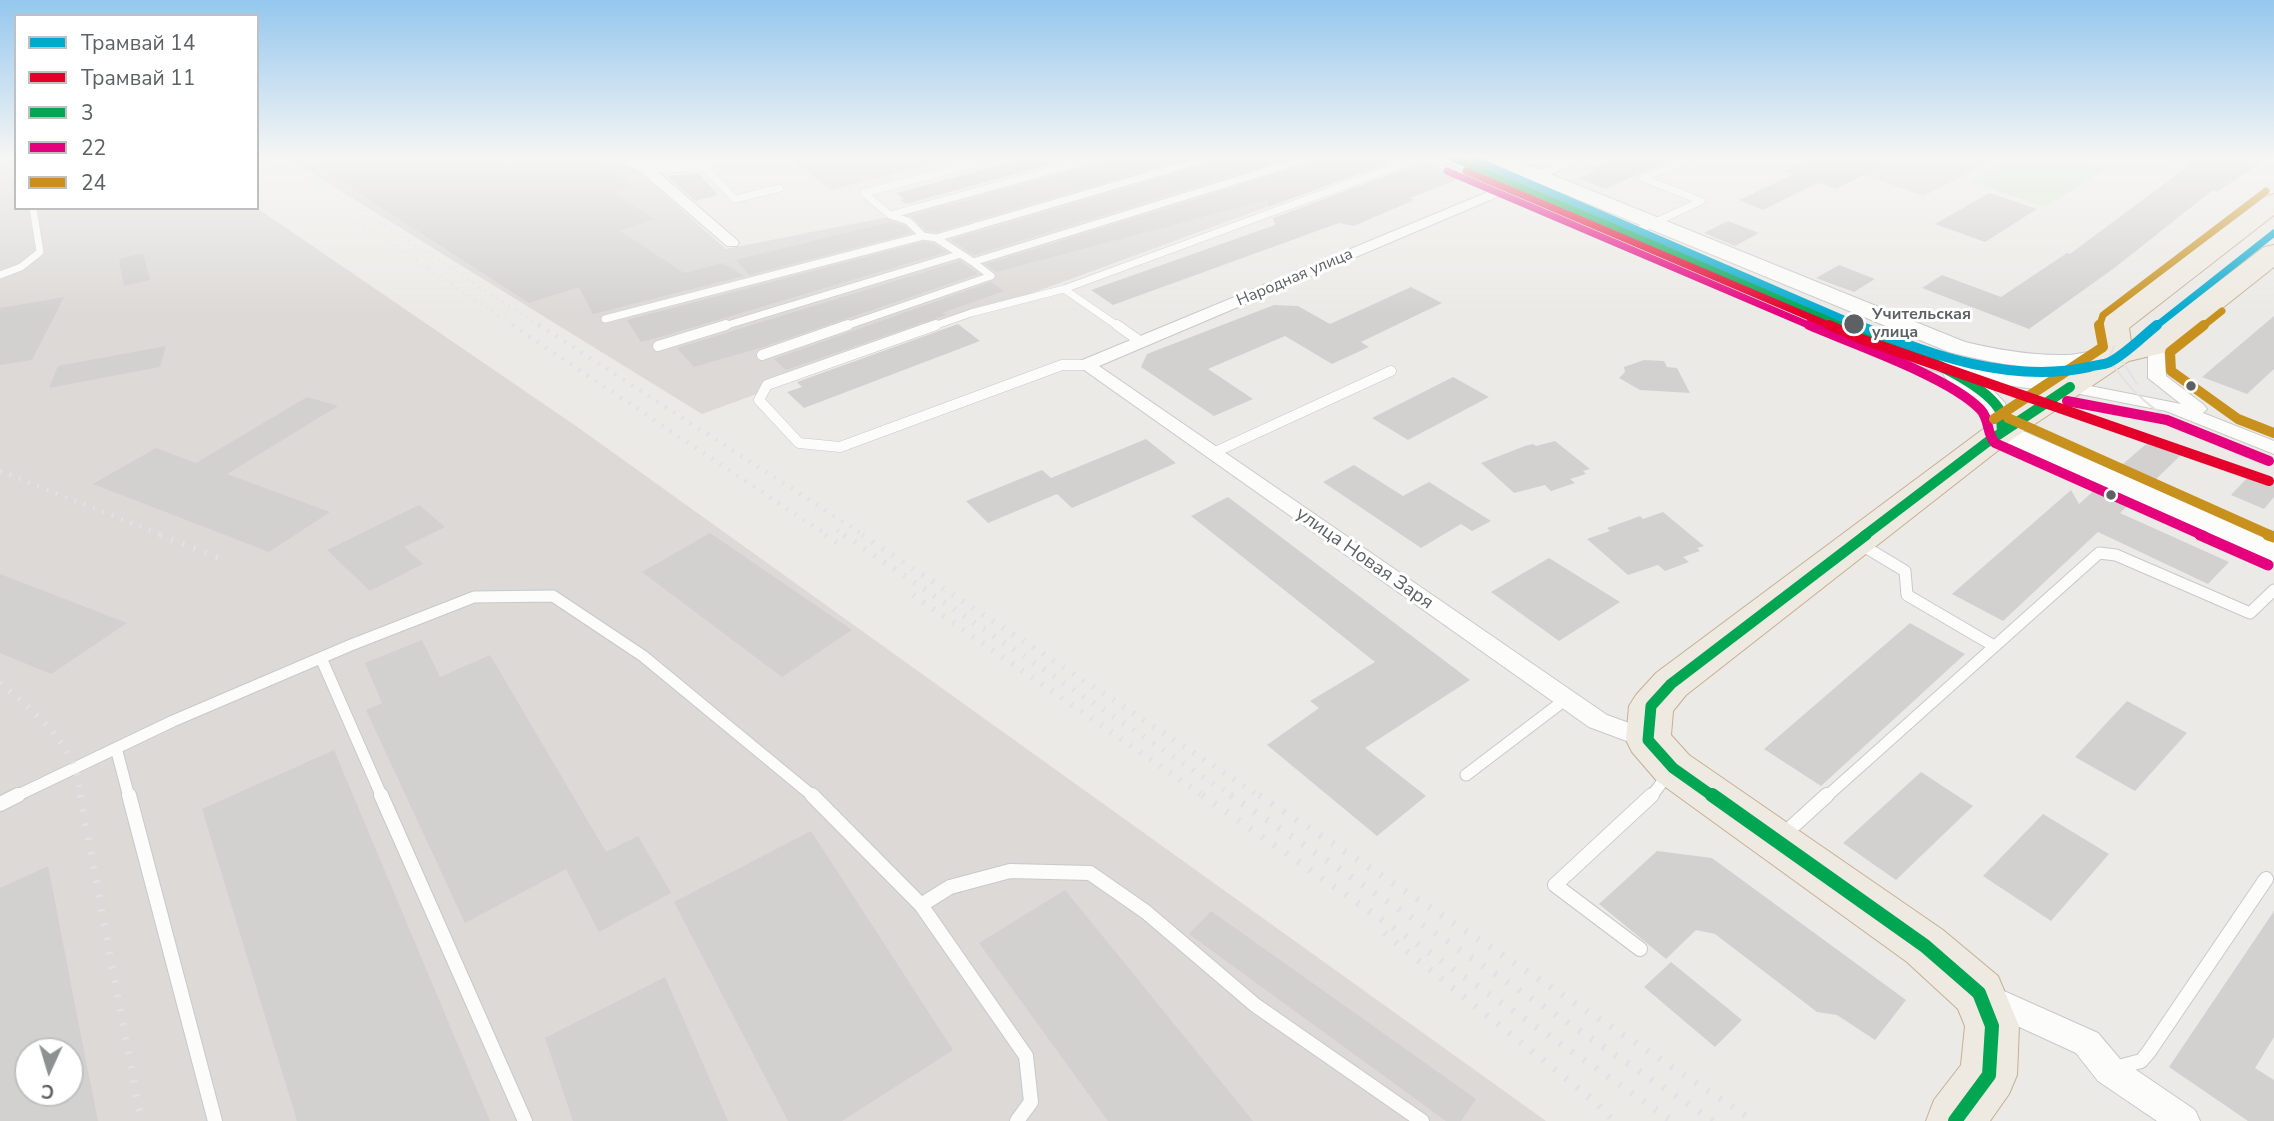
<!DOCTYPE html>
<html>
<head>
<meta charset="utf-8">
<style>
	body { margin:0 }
	#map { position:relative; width:2274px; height:1121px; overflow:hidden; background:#eceae6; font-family:"Nunito Sans",sans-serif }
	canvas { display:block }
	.legend { position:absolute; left:14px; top:14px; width:245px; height:196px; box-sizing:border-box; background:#fff; border:2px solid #bec0c1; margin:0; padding:9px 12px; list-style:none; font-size:21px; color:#5c6164 }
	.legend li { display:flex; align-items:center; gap:14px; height:35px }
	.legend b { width:35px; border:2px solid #bec0c1 }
	.north { position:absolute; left:14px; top:1037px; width:70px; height:70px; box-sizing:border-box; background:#fff; border:2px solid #bec0c1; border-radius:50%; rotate:184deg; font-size:19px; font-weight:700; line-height:28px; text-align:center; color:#5c6164 }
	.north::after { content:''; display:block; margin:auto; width:24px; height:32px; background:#8e9192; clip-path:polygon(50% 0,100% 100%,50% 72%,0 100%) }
</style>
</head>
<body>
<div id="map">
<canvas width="2274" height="1121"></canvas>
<ul class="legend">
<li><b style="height:9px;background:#00a9ce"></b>Трамвай 14</li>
<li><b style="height:9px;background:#e4002b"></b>Трамвай 11</li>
<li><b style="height:9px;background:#00a651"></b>3</li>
<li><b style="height:9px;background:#e5007d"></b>22</li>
<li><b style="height:9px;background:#c8911e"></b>24</li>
</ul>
<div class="north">С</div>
</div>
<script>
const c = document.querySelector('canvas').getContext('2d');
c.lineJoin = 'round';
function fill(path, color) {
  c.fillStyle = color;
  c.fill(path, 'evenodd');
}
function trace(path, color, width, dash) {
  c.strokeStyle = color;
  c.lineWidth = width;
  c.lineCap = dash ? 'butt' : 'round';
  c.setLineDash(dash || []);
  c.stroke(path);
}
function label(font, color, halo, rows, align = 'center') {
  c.font = font + ' "Nunito Sans",sans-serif';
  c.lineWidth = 6;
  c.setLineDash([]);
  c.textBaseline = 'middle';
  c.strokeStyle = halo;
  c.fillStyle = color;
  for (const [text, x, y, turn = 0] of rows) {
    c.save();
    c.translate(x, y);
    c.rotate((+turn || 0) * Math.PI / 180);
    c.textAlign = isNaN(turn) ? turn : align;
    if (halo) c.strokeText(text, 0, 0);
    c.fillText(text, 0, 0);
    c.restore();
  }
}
fill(new Path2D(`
	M0,158H16V208H257L576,426L1546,1121H0ZM28,1051H70V1093H28Z
	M287,158H613L632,166L726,249L913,212L1114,158H1401L702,414Z`), '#dcd9d6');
fill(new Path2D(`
	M795,158H955L831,190L793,161Z
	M1813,158H1999L1923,196Z`), '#dedad6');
fill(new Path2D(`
	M2015,158H2070L2106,169L2045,207L1971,182Z`), '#d6e8d1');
fill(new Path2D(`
	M305,158H462L468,162L493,158L503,165L524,158H589L634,186L613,193L654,219L620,231L684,273L723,263L744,276L593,314L579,287L529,303Z
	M1028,158H1073L906,204L900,200L904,199L897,193Z
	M1102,158H1186L936,232L926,230L912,216L1098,164Z
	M1214,158H1288L974,255L951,240L1210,164Z
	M1315,158H1401L1269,207L1267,200L996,272L986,264L1311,164Z
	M1616,158H1676L1605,189L1578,178L1597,171L1591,168Z
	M1810,158H1898L1836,189L1818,183L1763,210L1739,200L1794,174L1785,171Z
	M2187,158H2268L2217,192L2213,190L2113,269L2029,329L1922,288L1942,275L2001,297L2067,253L2070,254L2184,169Z
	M1424,162L1461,178L1410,198L1414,200L1354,226L1339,223L1113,305L1091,290L1275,225L1273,218Z
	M699,174L718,195L695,201L667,176Z
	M1989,193L2037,209L1985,242L1935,224Z
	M1728,221L1759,233L1735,246L1704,233Z
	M890,222L905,226L911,233L749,275L736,260Z
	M923,242L934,244L946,252L667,335L641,342L627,320Z
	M143,253L150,280L124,286L119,259Z
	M960,261L978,274L763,347L694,367L677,348Z
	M1839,265L1875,279L1854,292L1816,278Z
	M991,282L1004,291L942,313L946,315L786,370L774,359Z
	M1411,287L1442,303L1361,342L1369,347L1332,364L1285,336L1208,369L1253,399L1214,416L1141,367L1147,354L1274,305L1298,306L1330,324Z
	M64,297L32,360L0,365V308Z
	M2274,316V369L2247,394L2202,377Z
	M958,324L980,341L804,408L787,392L802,387L797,382Z
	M166,346L160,367L49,388L58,366Z
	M1644,360L1664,361L1667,367L1677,368L1690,393L1640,390L1619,378L1625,372L1624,367Z
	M1453,377L1489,397L1408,440L1372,418Z
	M307,397L338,406L227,474L330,512L269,552L93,484L156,448L196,463Z
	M1146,439L1176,463L1072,508L1057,494L988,523L966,501L1042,470L1051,478Z
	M2152,439L2184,452L2151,484L2117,469Z
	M1555,441L1590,469L1583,471L1586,474L1570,479L1575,483L1551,491L1545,485L1514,493L1481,463L1525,446L1533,444L1536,446Z
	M1354,465L1403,496L1429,482L1491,521L1472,531L1461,524L1421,548L1323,482Z
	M2256,475L2274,483V497L2264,509L2231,495L2247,478L2252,480Z
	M2098,487L2132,502L2120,513L2229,562L2208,584L2098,532L2003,621L1952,594L2071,490L2079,504Z
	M1228,497L1470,680L1365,748L1426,796L1377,836L1267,745L1319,708L1310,701L1375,662L1191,516Z
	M419,505L445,527L404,547L423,564L370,591L327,550Z
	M1663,512L1704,546L1697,548L1700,551L1683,557L1689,562L1665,571L1658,565L1628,575L1587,539L1610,531L1607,528L1632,519L1640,516L1643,519Z
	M710,533L852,630L782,677L642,572Z
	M1549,558L1620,602L1559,641L1491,592Z
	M0,574L127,623L51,674L0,653Z
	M1910,623L1965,654L1821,786L1764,749Z
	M422,640L440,677L490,655L606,852L638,836L671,893L599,932L566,869L465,923L366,710L382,703L365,663Z
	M2127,701L2187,733L2135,791L2075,757Z
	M334,750L490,1121H297L202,809Z
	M1921,772L1973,806L1896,880L1843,843Z
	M2043,814L2109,854L2051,921L1983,876Z
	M811,831L953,1050L842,1121H788L674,902Z
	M1657,851L1712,858L1906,1000L1875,1040L1837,1015L1817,1012L1715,934L1696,930L1666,959L1599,904Z
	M48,866L84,1051L98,1121H0V888ZM28,1051H70V1093H28Z
	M1065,890L1253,1121H1108L979,943Z
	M1211,911L1476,1099L1461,1121H1446L1189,934Z
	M2274,911V1037L2255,1068L2274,1080V1121H2248L2169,1067Z
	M1671,962L1742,1020L1715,1047L1644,987Z
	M665,977L728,1121H573L545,1038Z`), '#d3d1cf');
const laneFar3 = new Path2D(`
	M996,158L864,193L890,215L1096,158
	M2173,158L2181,160
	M705,168L718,158
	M646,169L705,168L735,199L780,188
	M890,215L908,221L923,236
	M1628,235L1701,201L1643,178L1693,158
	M936,238L1208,158
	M0,275L21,267L40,252L33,208
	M991,276L973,262L1309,158
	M605,319L923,236L936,238L973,262
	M721,327L961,254
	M843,327L991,276
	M931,327L971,313L1064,289
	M1119,327L1064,289L1419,158`);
const laneFar2 = new Path2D(`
	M936,325L767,385L759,400L799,443L840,447L1062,365H1086
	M1117,325L1141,342
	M658,346L726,325
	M762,355L848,325
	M1213,453L1391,371`);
const laneFar1 = new Path2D(`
	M1860,544L1905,571L1907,595L1994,646
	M321,658L382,797
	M116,748L129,797
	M1466,775L1566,699
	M14,797L173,721L351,645L474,597L553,596L643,656L814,797
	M1651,797L1669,773
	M1826,797L2099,553L2116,555L2250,613L2274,590`);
const lane = new Path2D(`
	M129,795L215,1121
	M381,795L525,1121
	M812,795L921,905L1026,1056L1031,1102L1017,1121
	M0,804L18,795
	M1783,835L1827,795
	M921,905L950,887L1010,871L1090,873L1146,912L1255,1005L1422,1121
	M1640,949L1555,885L1652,795
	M2115,1068L2141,1061L2148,1053L2266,879`);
const street = new Path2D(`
	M613,158H631L651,166L737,240L739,243L737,246H727L641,172Z
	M1570,158H1589L1099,366L1607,715L1657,733L1660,740L1657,747L1648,749L1589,727L1077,365L1080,361Z
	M2156,340L2164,345L2166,376L2204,405L2207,409L2203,413L2274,441V454L2166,411L2070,392L2061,387L2070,382L2181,404L2148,378V345Z
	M1986,983L2098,1033L2120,1059L2195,1110L2200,1121H2157L2098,1081L2076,1053L1976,1007L1971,997L1976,987Z`);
const secondary = new Path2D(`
	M1444,158H1468L1520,182L1523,186L1520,190H1506L1446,162Z
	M1485,158H1511L1965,342C1999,350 2033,356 2068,355C2086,354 2109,345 2127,349L2130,354L2127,359C2062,375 2012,368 1949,352L1487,162Z
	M1678,250L1938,356L1969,365L2079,382L2082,387L2079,392L2070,394L1985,382L2005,403L2014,427L2274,541V562L1993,437C1985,425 1987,411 1977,400C1967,391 1946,384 1943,373L1920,366L1670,261L1667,256L1670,251Z`);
const highway = new Path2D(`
	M2274,194V215L2129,328L2131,342L2145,338L2264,247L2274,245V267L2167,352L2129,361L2014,438L1686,695L1673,711L1671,735L1689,755L1943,930L1998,976L2019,1026L2017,1075L2009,1094L1990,1121H1926L1934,1100L1961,1065L1965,1026L1958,1009L1907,962L1657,781L1632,752L1626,740L1629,706L1636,695L1656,673L1990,424L2102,351L2098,325L2102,319L2265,197Z`);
trace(laneFar3, '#c8c9c8', 8);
trace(laneFar2, '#c8c9c8', 11);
trace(laneFar1, '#c8c9c8', 13);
trace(lane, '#c8c9c8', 16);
trace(street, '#c8c9c8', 2);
trace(secondary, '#c8c9c8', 2);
trace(highway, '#c4af93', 2);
trace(laneFar3, '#fcfcfb', 7);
trace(laneFar2, '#fcfcfb', 10);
trace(laneFar1, '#fcfcfb', 11);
trace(lane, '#fcfcfb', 14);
fill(street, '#fcfcfb');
fill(secondary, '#fcfcfb');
fill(highway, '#efeae1');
trace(new Path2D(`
	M2114,346L2109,358C2143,417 2204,439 2264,465
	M2121,354L2122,361L2137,384`), '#e3e2e2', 2);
trace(new Path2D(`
	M262,158L285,173
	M279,158L542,327
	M358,222L515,327`), '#e3e2e2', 3.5, [1, 6]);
trace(new Path2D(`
	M512,325L828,536
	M539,325L865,536
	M0,471L164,536
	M837,530L846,536`), '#e3e2e2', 4.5, [2, 8]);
trace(new Path2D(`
	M160,535L219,558
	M825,535L844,547
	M844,535L1233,797
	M862,535L1261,797
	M913,595L1205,797
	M0,683C27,706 59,731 74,765C78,774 79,787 81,797`), '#e3e2e2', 6, [2, 10]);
trace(new Path2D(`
	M80,795L141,1121
	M1202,795L1672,1121
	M1230,795L1713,1121
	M1259,795L1754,1121
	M1384,933L1594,1101L1614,1121`), '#e3e2e2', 7, [2.5, 12]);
trace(new Path2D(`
	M1453,158L1849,327`), '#00a651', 7);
trace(new Path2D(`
	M1845,325C1883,341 1978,375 1999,409C2002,415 2001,424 2002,431
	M1864,536L1986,443L2070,387`), '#00a651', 10);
trace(new Path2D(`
	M1714,797L1673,768L1648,740L1651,706L1671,684L1866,535`), '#00a651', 11);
trace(new Path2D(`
	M1712,795L1925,946L1979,993L1992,1026L1989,1075L1955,1121`), '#00a651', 14);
trace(new Path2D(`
	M1447,171L1813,327`), '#e5007d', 7);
trace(new Path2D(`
	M1809,325C1853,344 1949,377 1980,409C1990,419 1986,433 1995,443L2204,536
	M2067,401L2167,420L2269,461`), '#e5007d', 10);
trace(new Path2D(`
	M2200,535L2268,565`), '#e5007d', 11);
trace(new Path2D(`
	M2099,327L2103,315L2266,191
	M2202,327L2222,311`), '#c8911e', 7);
trace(new Path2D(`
	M2204,325L2170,352L2171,371L2238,419L2274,433
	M2008,418L2272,536
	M1994,419L2103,347L2099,325`), '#c8911e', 10);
trace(new Path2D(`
	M2268,535L2274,537`), '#c8911e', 11);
trace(new Path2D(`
	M1471,158L1862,327
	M2155,327L2274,233`), '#00a9ce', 7);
trace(new Path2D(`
	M1858,325C1929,355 2012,384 2089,367C2095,365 2104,365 2110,362C2126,354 2142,337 2157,325`), '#00a9ce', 10);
trace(new Path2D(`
	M1466,171L1833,327`), '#e4002b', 7);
trace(new Path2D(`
	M1829,325L1861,339L2269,481`), '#e4002b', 10);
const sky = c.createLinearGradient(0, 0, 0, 315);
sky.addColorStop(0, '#95c7ee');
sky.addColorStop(0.5, '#f6f6f4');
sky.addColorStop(1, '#f6f6f400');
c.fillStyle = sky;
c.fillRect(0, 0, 2274, 315);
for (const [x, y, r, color] of [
	[1854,324,11,"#5c6164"],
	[2191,386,6,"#5c6164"],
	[2111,495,6,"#5c6164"]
]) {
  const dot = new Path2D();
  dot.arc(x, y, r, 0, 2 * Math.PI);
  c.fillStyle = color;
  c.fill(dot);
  trace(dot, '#fff', 2.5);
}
label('16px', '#5c6164', '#fff', [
	["Народная улица",1295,278,-23]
]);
label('bold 16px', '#5c6164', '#fff', [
	["Учительская",1872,315],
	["улица",1872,333]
], 'left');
label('19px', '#5c6164', '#fff', [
	["улица Новая Заря",1364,559,35]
]);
</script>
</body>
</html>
